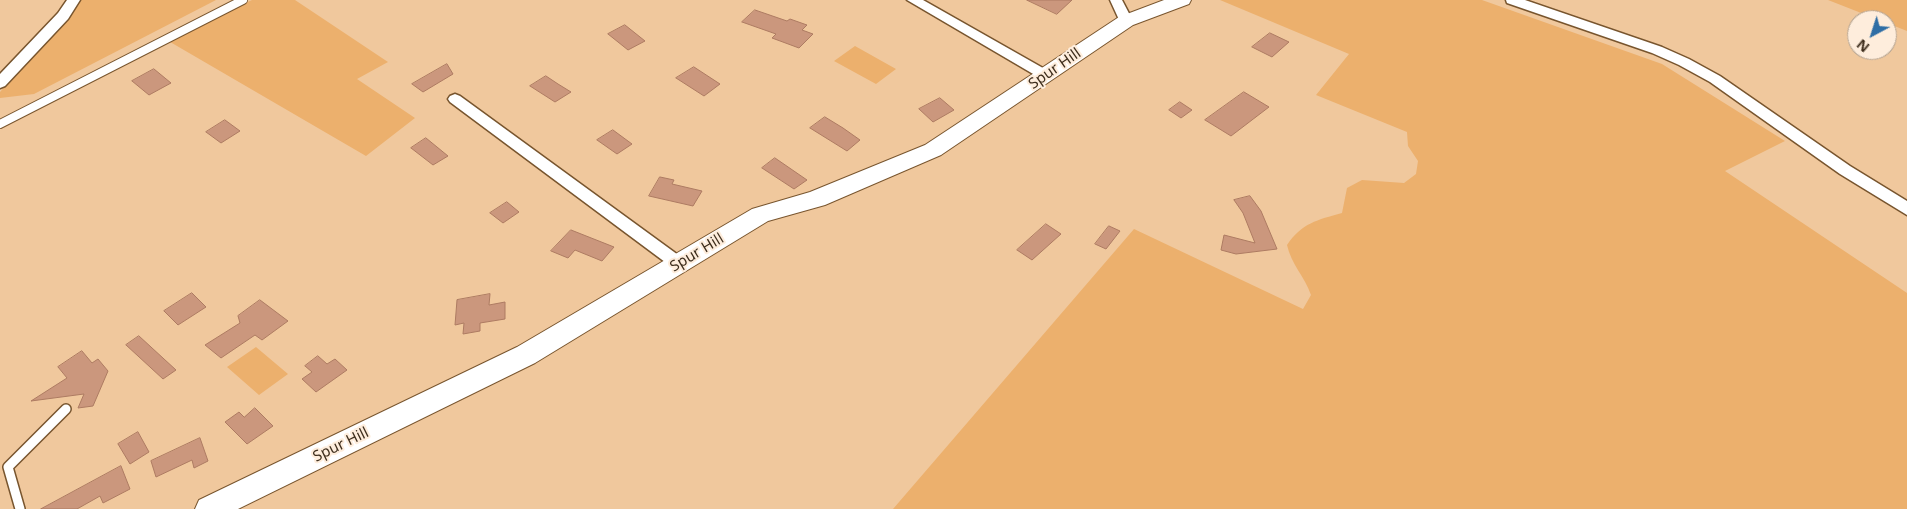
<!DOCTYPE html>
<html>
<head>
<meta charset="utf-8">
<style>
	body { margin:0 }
	#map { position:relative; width:1907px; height:509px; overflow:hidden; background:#f0c89d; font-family:"Noto Sans",sans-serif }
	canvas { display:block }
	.north { position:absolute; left:1847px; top:10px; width:50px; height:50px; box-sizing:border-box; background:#feeddc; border:1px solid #b1a190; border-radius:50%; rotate:220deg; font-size:14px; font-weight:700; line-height:20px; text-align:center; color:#3e2e1d }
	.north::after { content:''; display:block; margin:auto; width:18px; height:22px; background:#2f6ea5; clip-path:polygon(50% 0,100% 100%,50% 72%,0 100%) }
</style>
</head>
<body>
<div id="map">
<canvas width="1907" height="509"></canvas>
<div class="north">N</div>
</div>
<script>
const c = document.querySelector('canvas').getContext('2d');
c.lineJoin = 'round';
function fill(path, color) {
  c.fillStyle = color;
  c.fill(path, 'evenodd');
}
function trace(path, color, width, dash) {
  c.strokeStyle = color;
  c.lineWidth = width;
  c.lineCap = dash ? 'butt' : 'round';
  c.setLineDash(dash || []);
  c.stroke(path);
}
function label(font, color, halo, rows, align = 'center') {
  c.font = font + ' "Noto Sans",sans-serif';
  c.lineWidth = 4;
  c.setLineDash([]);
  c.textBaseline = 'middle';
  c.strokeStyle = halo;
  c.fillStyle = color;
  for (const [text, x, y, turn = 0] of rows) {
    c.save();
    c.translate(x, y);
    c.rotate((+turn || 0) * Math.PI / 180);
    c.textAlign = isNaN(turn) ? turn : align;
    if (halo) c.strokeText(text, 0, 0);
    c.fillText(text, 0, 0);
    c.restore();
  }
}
fill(new Path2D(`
	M81,0H216L34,94L0,98V92Z
	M252,0H295L388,62L357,79L415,118L366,156L165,39Z
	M1220,0H1482L1662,64L1785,141L1725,171L1907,293V509H893L1134,229L1303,309L1311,295C1305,277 1291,264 1287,245C1302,223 1317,220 1342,213L1347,188L1362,180L1404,183L1416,174L1418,161L1408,146L1407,132L1316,95L1349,54Z
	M1828,0H1907V31L1887,23V20H1879Z
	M855,46L896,69L876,84L834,61Z
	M256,347L288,374L259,395L227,367Z`), '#ecb06d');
const building = new Path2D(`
	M1027,0H1072L1057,14Z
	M755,10L787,21L790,19L807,25L802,30L813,34L799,48L772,38L776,34L742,22Z
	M625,25L645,41L628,50L608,34Z
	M1270,33L1289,42L1272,57L1252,47Z
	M447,64L453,74L423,92L412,84Z
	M694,67L720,84L704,96L676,78Z
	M154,69L171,83L149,95L132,81Z
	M546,76L558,84L571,92L555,102L530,86Z
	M1244,92L1269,107L1231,136L1205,120Z
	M940,98L954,110L933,122L919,109Z
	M1180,102L1192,110L1181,118L1169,110Z
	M825,117L843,128L860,140L847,151L810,128Z
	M225,120L240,131L221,143L206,132Z
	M613,130L632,144L617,154L597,140Z
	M426,138L448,156L433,165L411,148Z
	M775,158L807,180L794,189L762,168Z
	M660,177L674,180L672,184L702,191L693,206L649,196Z
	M1250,196L1261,211L1277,249L1236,254L1221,250L1224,235L1255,243L1243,213L1234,200Z
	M507,202L519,212L503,223L490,213Z
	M1046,224L1061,234L1032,260L1017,250Z
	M1109,226L1120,231L1106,249L1095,244Z
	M571,230L614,247L602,261L575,250L568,258L551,251Z
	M192,293L206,307L178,325L164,311Z
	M490,294L489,305L505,302V319L480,323V331L463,334L464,323L455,325L457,300Z
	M260,300L288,321L262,340L255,335L221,358L205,345L240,323L238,316Z
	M139,336L176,370L163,379L126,345Z
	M82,351L92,363L98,359L108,371L93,406L78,408L84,394L31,401L67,378L58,367Z
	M318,356L327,364L335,359L347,370L316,392L302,379L312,372L305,366Z
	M255,408L273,426L247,444L225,422L239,412L244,417Z
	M138,432L149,452L130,464L118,444Z
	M200,438L208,461L194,468L192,460L156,477L151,461Z
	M121,466L130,489L103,503L100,496L77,509H41Z`);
fill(building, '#cb977d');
trace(building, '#ad7b62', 1);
const laneFar1 = new Path2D(`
	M0,124L243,0`);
const lane = new Path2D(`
	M20,509L8,467L66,409`);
const street = new Path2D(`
	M67,0H80L68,19L5,86L0,88V74L58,13Z
	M907,0H923L1050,72L1052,75L1050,78H1040Z
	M1110,0H1122L1133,21L1131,24H1121Z
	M1506,0H1525L1662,47L1689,59L1720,76L1850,166L1907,201V215L1840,174L1710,82L1679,65L1652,53L1507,3Z
	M455,94L460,96L685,260L687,264L685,268L679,270L673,268L450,102L448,99L450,96Z`);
const secondary = new Path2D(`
	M1164,0H1191L1189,4L1133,25L941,155L825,205L768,221L535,363L238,509H195L199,500L517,347L752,209L810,192L925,145L1119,17Z`);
trace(laneFar1, '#78552e', 10);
trace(lane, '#78552e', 12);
trace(street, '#78552e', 3);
trace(secondary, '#78552e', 2);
trace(laneFar1, '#fff', 8);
trace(lane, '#fff', 9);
fill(street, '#fff');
fill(secondary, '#fff');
label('15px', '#3e2e1d', '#feeddc', [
	["Spur Hill",1055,69,-35],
	["Spur Hill",697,253,-31],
	["Spur Hill",341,445,-26]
]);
</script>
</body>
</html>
